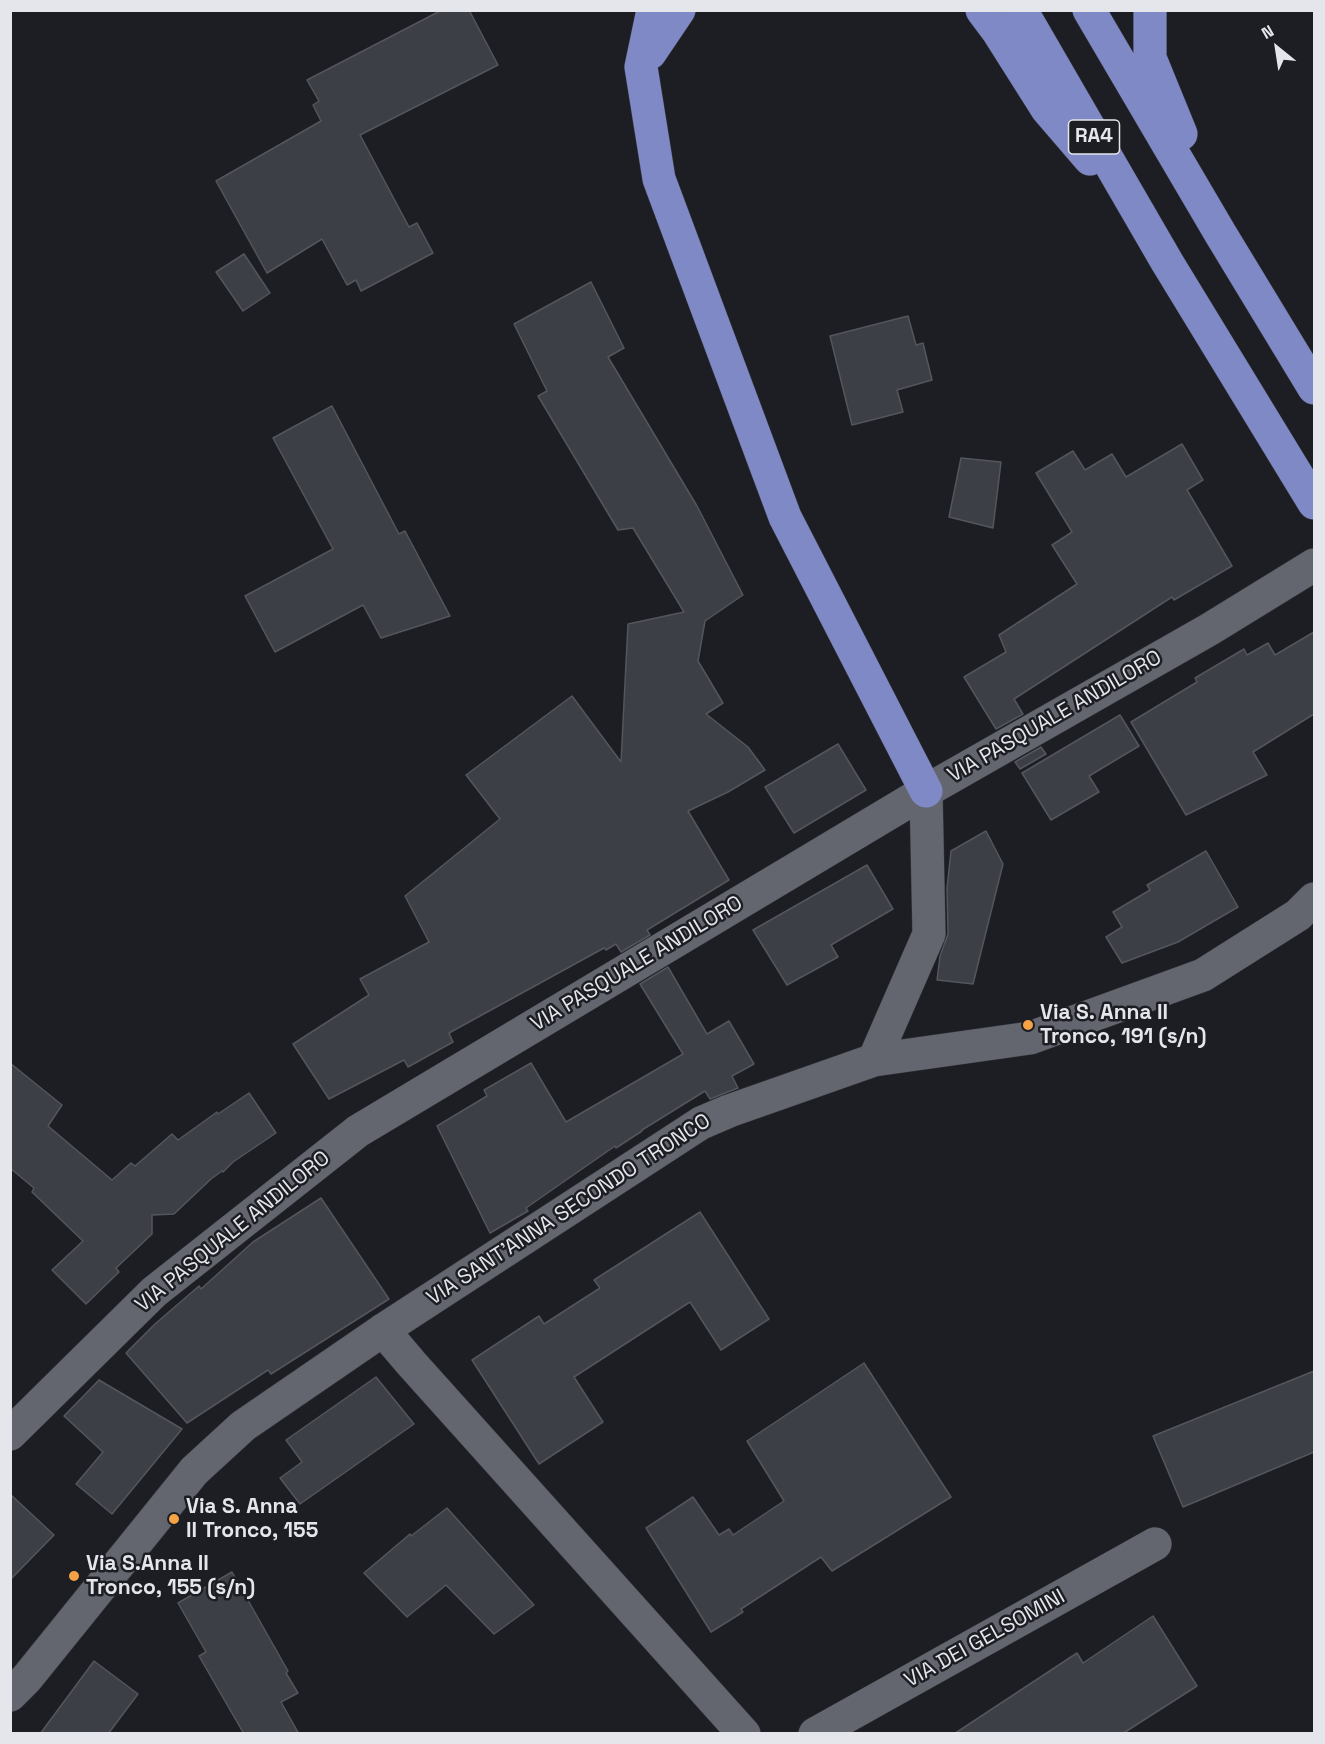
<!DOCTYPE html>
<html>
<head>
<meta charset="utf-8">
<style>
	body { margin:0 }
	#map { position:relative; width:1325px; height:1744px; overflow:hidden; background:#1c1e24; font-family:"Space Grotesk",sans-serif }
	canvas { display:block }
	.frame { position:absolute; inset:0; border:12px solid #e5e6eb; pointer-events:none }
	.north { position:absolute; left:1247px; top:18px; width:60px; height:60px; -webkit-text-stroke:4px #1c1e24; paint-order:stroke; rotate:330deg; font-size:16px; font-weight:700; line-height:24px; text-align:center; color:#e5e6eb }
	.north::after { content:''; display:block; margin:auto; width:21px; height:27px; background:#e5e6eb; clip-path:polygon(50% 0,100% 100%,50% 72%,0 100%) }
</style>
</head>
<body>
<div id="map">
<canvas width="1325" height="1744"></canvas>
<div class="frame"></div>
<div class="north">N</div>
</div>
<script>
const c = document.querySelector('canvas').getContext('2d');
c.lineJoin = 'round';
function fill(path, color) {
  c.fillStyle = color;
  c.fill(path, 'evenodd');
}
function trace(path, color, width, dash) {
  c.strokeStyle = color;
  c.lineWidth = width;
  c.lineCap = dash ? 'butt' : 'round';
  c.setLineDash(dash || []);
  c.stroke(path);
}
function label(font, color, halo, rows, align = 'center') {
  c.font = font + ' "Space Grotesk",sans-serif';
  c.lineWidth = 5;
  c.setLineDash([]);
  c.textBaseline = 'middle';
  c.strokeStyle = halo;
  c.fillStyle = color;
  for (const [text, x, y, turn = 0] of rows) {
    c.save();
    c.translate(x, y);
    c.rotate((+turn || 0) * Math.PI / 180);
    c.textAlign = isNaN(turn) ? turn : align;
    if (halo) c.strokeText(text, 0, 0);
    c.fillText(text, 0, 0);
    c.restore();
  }
}
const building = new Path2D(`
	M442,10H469L498,65L360,135L409,227L417,223L433,253L361,291L356,280L347,285L322,239L267,273L216,181L321,121L313,105L319,101L307,80Z
	M244,254L270,293L243,311L216,272Z
	M591,282L624,348L608,357L697,506L743,595L705,621L698,661L723,703L706,714L748,747L765,770L728,792L688,811L729,880L647,930L650,935L621,952L616,944L606,950L604,948L449,1033L453,1042L408,1067L404,1060L329,1099L293,1044L369,995L360,979L429,942L405,896L500,819L466,775L572,696L621,762L628,624L684,612L633,528L618,530L538,396L547,391L514,324Z
	M908,316L916,345L923,343L932,380L897,390L903,412L852,425L830,336Z
	M332,406L399,534L405,531L450,616L381,638L363,605L275,652L245,596L333,549L273,438Z
	M1182,444L1203,480L1187,490L1232,566L1174,600L1172,597L1014,699L1023,714L996,729L964,677L1006,652L999,635L1077,584L1052,545L1072,532L1036,473L1073,451L1085,470L1112,454L1126,477Z
	M961,458L1001,462L993,528L949,517Z
	M1314,632V714L1253,752L1267,775L1186,815L1131,722L1197,682L1195,678L1244,649L1247,655L1268,643L1275,655Z
	M1120,715L1139,746L1089,776L1099,792L1051,820L1022,773Z
	M838,744L866,790L794,833L765,787Z
	M1041,747L1046,754L1020,769L1015,762Z
	M986,831L1003,864L973,984L937,980L940,956L948,934L947,888L951,851Z
	M1206,851L1238,907L1178,942L1122,963L1106,937L1122,927L1113,912L1150,890L1147,885Z
	M867,865L893,909L831,945L838,957L787,985L753,930Z
	M668,967L707,1034L729,1021L754,1064L732,1076L738,1088L710,1099L705,1091L642,1130V1131L616,1148L615,1146L526,1208L528,1211L490,1233L437,1126L487,1096L484,1090L531,1063L566,1122L683,1054L640,984Z
	M10,1063L62,1105L48,1126L112,1180L131,1163L135,1166L172,1134L178,1140L217,1112L218,1114L249,1093L276,1133L233,1162L223,1172L222,1171L211,1179L174,1214L152,1215V1234L116,1268L119,1272L86,1304L52,1270L83,1241L32,1192L34,1188L10,1168Z
	M321,1198L389,1299L271,1374L268,1370L187,1423L126,1353L155,1324L199,1286L201,1289L253,1242Z
	M700,1212L769,1319L721,1350L690,1302L574,1377L603,1422L539,1464L472,1360L539,1316L544,1324L600,1288L594,1280Z
	M864,1363L951,1497L832,1571L821,1557L741,1609L743,1612L711,1632L646,1528L693,1497L719,1535L729,1529L733,1535L784,1501L747,1441Z
	M1314,1371V1452L1183,1507L1153,1436Z
	M376,1377L414,1424L300,1504L280,1478L302,1462L286,1440Z
	M99,1380L182,1429L112,1514L76,1484L103,1452L64,1416Z
	M10,1494L54,1535L10,1580Z
	M447,1508L534,1605L494,1634L446,1585L407,1617L364,1573L410,1534L411,1536Z
	M232,1572L288,1671L286,1673L298,1693L281,1702L299,1734H244L199,1656L206,1652L178,1603Z
	M1153,1616L1197,1686L1122,1734H954L1077,1653L1083,1663Z
	M94,1661L138,1694L108,1734H40Z`);
fill(building, '#3d3f47');
trace(building, '#54555d', 1.5);
const minor = new Path2D(`
	M383,1330L411,1363L744,1734
	M815,1734L1155,1544`);
const tertiary = new Path2D(`
	M874,1060L929,934L926,791
	M10,1434L154,1292L358,1131L926,791L1210,629L1314,565
	M10,1695L27,1678L194,1471L243,1426L383,1330L701,1123L729,1111L874,1060L1030,1038L1203,975L1298,915L1314,899`);
const motorway = new Path2D(`
	M653,10L641,67L659,179L785,517L926,791
	M982,10L997,30L1047,109L1090,159
	M1021,10L1167,262L1314,503
	M1089,10L1220,233L1314,388
	M1150,10V58L1181,134
	M650,53L679,10`);
trace(minor, '#38393f', 34);
trace(tertiary, '#38393f', 34);
trace(motorway, '#38393f', 34);
trace(minor, '#64666f', 33);
trace(tertiary, '#64666f', 33);
trace(motorway, '#7f89c5', 33);
for (const [x, y, r, color] of [
	[1028,1025,6,"#f5a345"],
	[174,1519,6,"#f5a345"],
	[74,1576,6,"#f5a345"]
]) {
  const dot = new Path2D();
  dot.arc(x, y, r, 0, 2 * Math.PI);
  c.fillStyle = color;
  c.fill(dot);
  trace(dot, '#1c1e24', 2);
}
for (const [x, y, w] of [
	[1094,137,51]
]) {
  const box = new Path2D();
  box.roundRect(x - w / 2, y - 17, w, 34, 4.5);
  c.fillStyle = '#1c1e24';
  c.fill(box);
  trace(box, '#e5e6eb', 1.5);
}
label('bold 20px', '#e5e6eb', null, [
	["RA4",1094,137]
]);
label('21px', '#e5e6eb', '#1c1e24', [
	["VIA PASQUALE ANDILORO",1055,717,-30],
	["VIA PASQUALE ANDILORO",637,964,-31],
	["VIA SANT'ANNA SECONDO TRONCO",569,1210,-33],
	["VIA PASQUALE ANDILORO",233,1232,-39],
	["VIA DEI GELSOMINI",985,1639,-29]
]);
label('bold 21px', '#e5e6eb', '#1c1e24', [
	["Via S. Anna II",1040,1013],
	["Tronco, 191 (s/n)",1040,1037],
	["Via S. Anna",186,1507],
	["II Tronco, 155",186,1531],
	["Via S.Anna II",86,1564],
	["Tronco, 155 (s/n)",86,1588]
], 'left');
</script>
</body>
</html>
